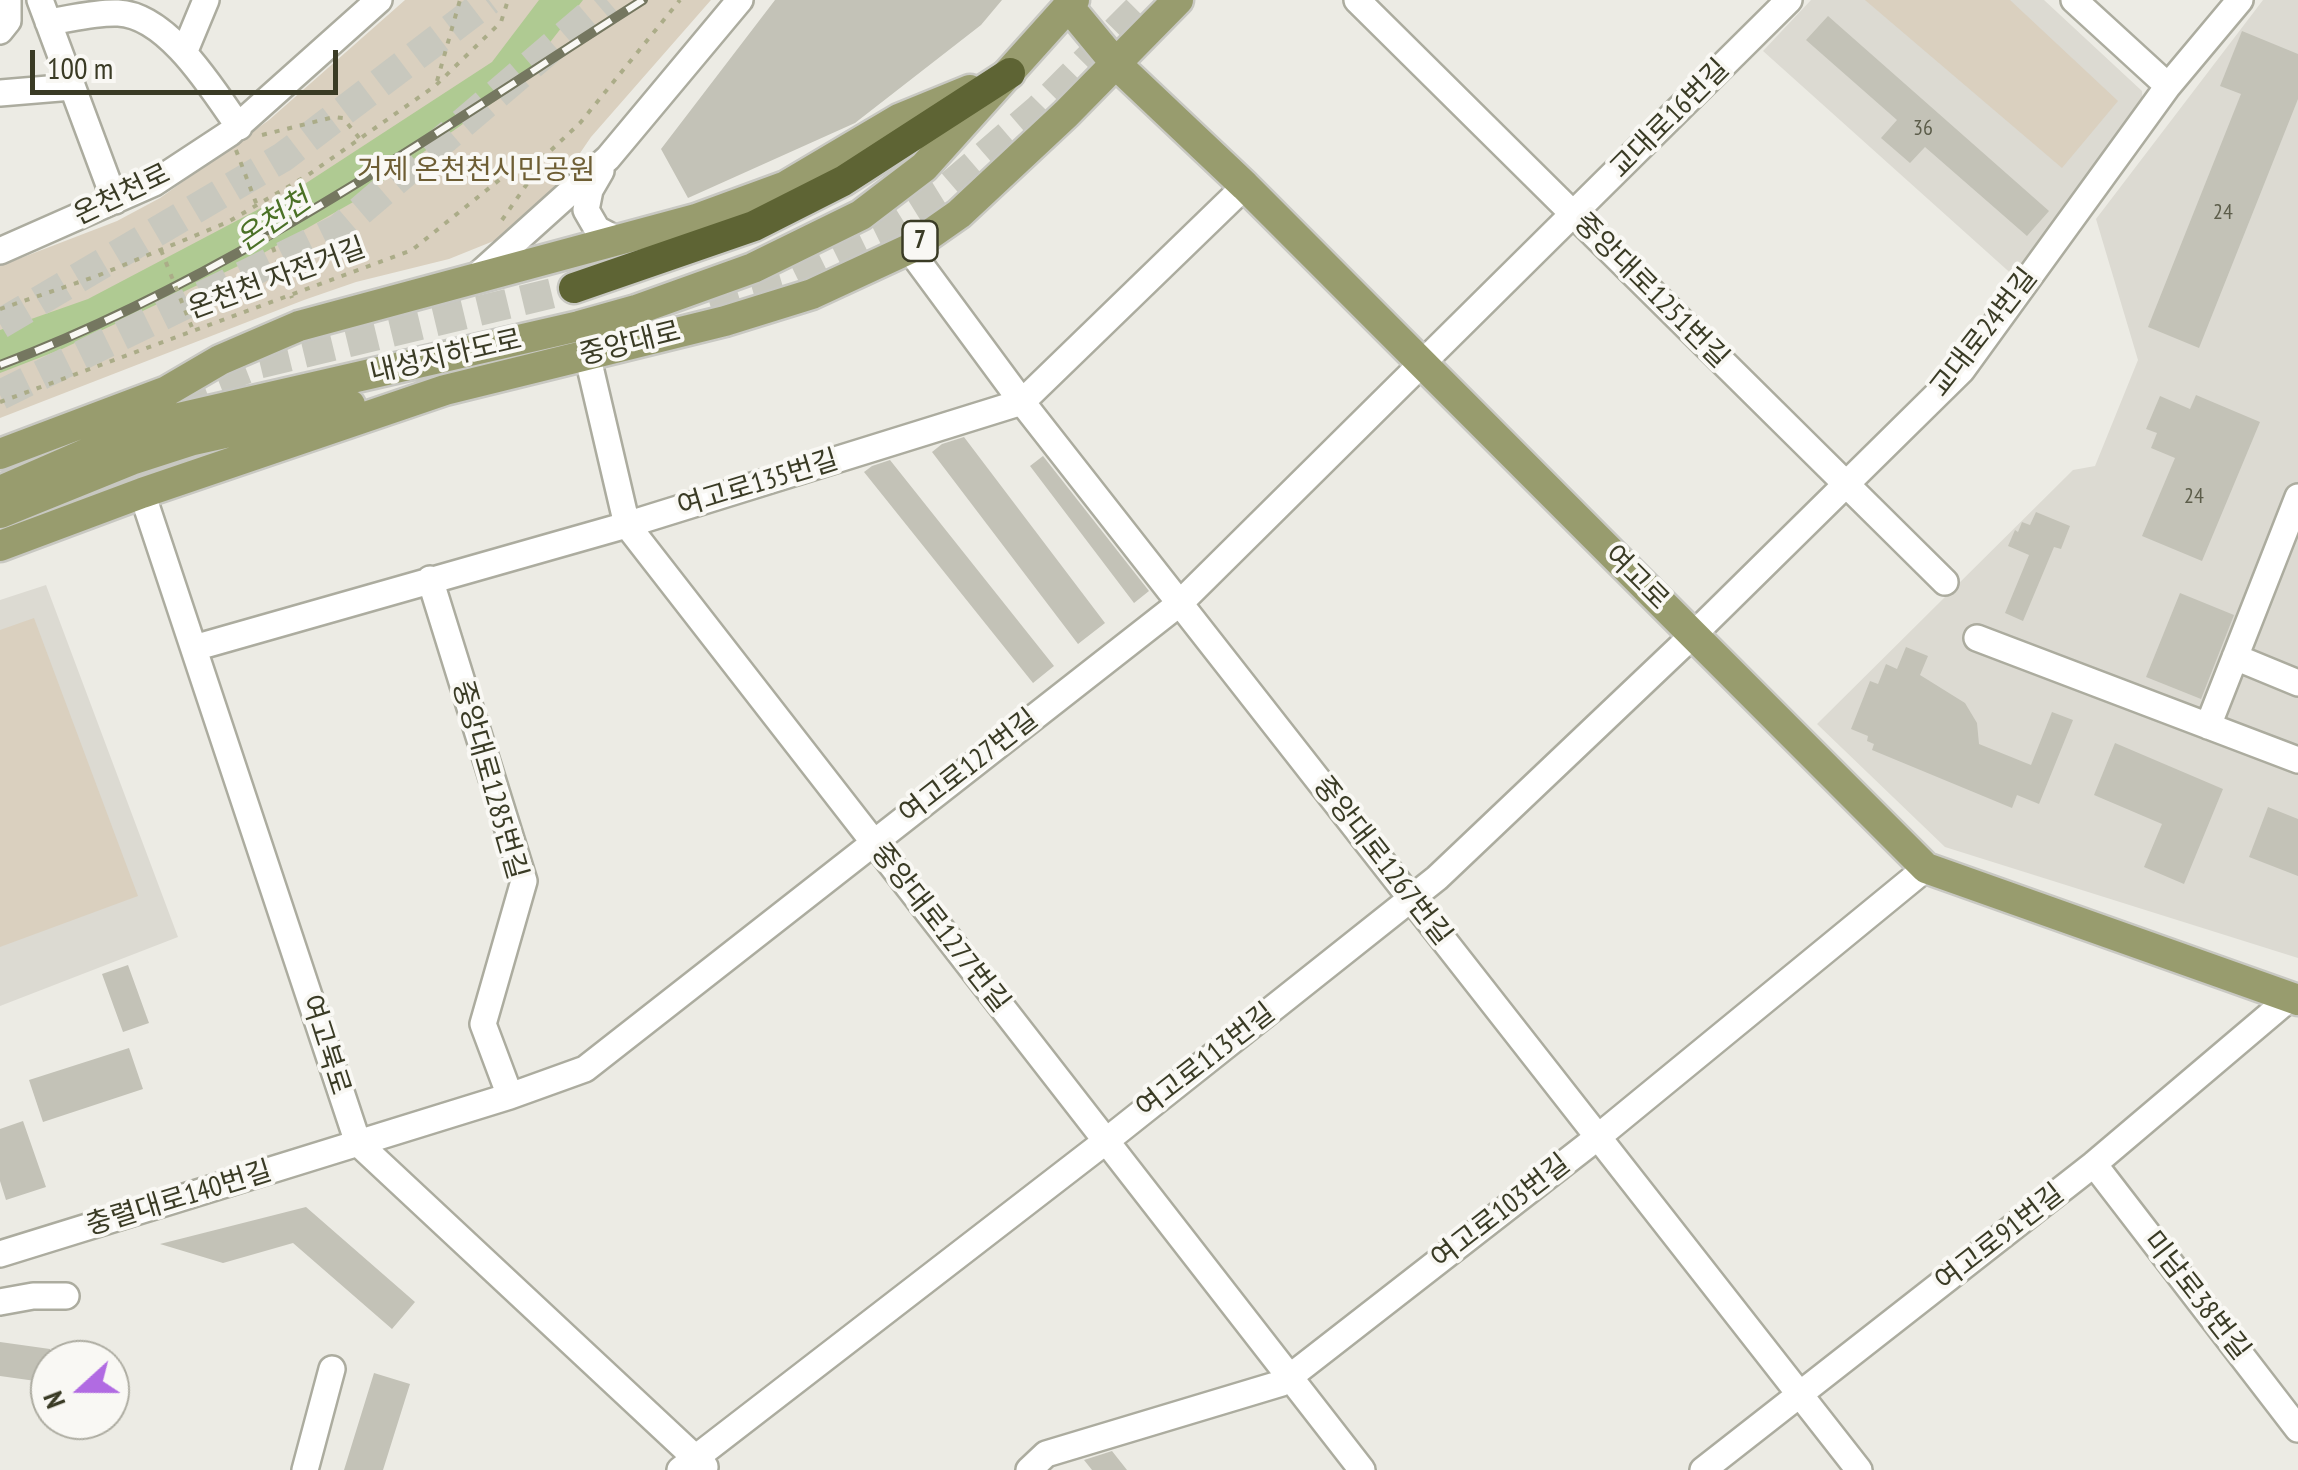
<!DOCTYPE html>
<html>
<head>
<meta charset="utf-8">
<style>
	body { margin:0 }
	#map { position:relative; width:2298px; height:1470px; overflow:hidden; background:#ecebe4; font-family:"PT Sans Narrow",sans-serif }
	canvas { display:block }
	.north { position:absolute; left:30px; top:1340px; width:100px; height:100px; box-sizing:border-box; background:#f9f8f4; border:2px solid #adaca1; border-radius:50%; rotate:249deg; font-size:28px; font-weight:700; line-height:40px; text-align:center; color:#3a3b25 }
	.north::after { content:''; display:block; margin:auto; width:35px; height:45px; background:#b16be2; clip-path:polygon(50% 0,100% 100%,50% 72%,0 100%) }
	.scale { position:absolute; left:30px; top:50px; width:308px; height:45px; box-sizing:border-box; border:5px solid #3a3b25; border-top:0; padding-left:12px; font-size:30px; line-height:35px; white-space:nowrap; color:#3a3b25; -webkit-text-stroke:8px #f9f8f4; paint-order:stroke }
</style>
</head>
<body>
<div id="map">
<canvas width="2298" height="1470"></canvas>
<div class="north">N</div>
<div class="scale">100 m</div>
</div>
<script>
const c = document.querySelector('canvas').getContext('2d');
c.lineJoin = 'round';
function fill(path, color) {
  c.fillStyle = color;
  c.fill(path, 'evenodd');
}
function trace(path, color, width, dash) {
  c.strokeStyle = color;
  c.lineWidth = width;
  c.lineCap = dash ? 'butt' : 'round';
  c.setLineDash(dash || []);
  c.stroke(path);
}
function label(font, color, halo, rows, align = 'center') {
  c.font = font + ' "PT Sans Narrow","Noto Sans KR",sans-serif';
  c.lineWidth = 8;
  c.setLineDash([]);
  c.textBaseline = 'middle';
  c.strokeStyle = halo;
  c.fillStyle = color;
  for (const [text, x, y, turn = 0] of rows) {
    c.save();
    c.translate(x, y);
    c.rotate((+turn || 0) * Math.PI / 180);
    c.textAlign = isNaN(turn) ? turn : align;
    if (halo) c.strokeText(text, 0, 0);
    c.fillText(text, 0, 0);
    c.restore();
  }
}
fill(new Path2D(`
	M1811,0H2044L2142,91L2143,106L2016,278L1763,51Z
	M2263,0H2298V958L1945,847L1817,724L2073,470L2095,466L2138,360L2096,219Z
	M46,585L178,937L0,1006V600Z`), '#dcdad2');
fill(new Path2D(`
	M405,0H711L591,137L546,203L516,232L449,259L356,282L304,300L0,418V266L117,221L160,198L269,120Z
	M1865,0H2010L2118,101L2062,168Z
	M34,618L138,896L0,947V630Z`), '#dad0bf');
fill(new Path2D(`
	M539,0H583L516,86L355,201L253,259L62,349L0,373V330L88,299L297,189L492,62Z`), '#afca92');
fill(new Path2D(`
	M775,0H1002L981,25L855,123L688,198L661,149Z
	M1828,16L2049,211L2027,236L1925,147L1910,163L1881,138L1897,120L1806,40Z
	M2242,31L2298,54V99L2199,348L2148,327L2241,94L2220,86Z
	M2196,395L2260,422L2202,561L2142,536L2175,458L2151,448L2157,433L2146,429L2160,396L2190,409Z
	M964,437L1105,623L1078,644L932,452L942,444Z
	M1043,456L1149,591L1134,603L1030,466Z
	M890,460L1054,666L1033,683L864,472L872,466Z
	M2036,512L2070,526L2061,549L2054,547L2023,621L2005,613L2029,555L2008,546L2015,530L2018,532L2022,522L2030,525Z
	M2180,593L2234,615L2201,699L2146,677Z
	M1906,647L1928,656L1920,675L1965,703L1977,723L1979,744L2031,765L2052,712L2073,720L2039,804L2017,795L2012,808L1872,750L1874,744L1867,741L1868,736L1851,729L1870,681L1878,684L1886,664L1897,669Z
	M2115,743L2223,789L2184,884L2144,867L2162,824L2094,795Z
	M2268,807L2298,819V876L2249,857Z
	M128,965L149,1023L123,1032L102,974Z
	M129,1048L143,1089L43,1122L29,1080Z
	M23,1121L46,1187L6,1200L0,1181V1129Z
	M306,1207L415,1302L392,1329L293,1243L223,1263L160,1244Z
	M0,1342L50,1349V1383L0,1376Z
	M374,1373L410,1384L383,1470H344Z
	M1112,1451L1127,1470H1092L1084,1460Z`), '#c3c2b7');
trace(new Path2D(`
	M708,298L788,274L882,228L951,185L1039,109L1147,0
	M0,324L283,157L489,0
	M455,374L554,344
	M0,395L339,229L607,0
	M176,396L258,364L574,288
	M151,476L258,435`), '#c8c8be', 30, [30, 15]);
const minor = new Path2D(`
	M40,0L115,201
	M1357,0L1945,582
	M2074,0L2168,86
	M48,22C70,19 95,12 118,13C168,15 213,90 239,127
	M0,31L8,21V0
	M184,53L206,0
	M0,93L72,87
	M601,171L590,190L586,210L597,229L618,240
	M909,249L1022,402L1859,1470
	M0,251L154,183L230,133L379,0
	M478,275L608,158L740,0
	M587,354L627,525L1362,1470
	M142,493L358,1143L705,1467
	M430,579L524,881L483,1024L510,1096
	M1977,638L2298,760
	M194,648L623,526L1022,402L1245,186
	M2235,657L2298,683
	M2208,726L2298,497
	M2094,1164L2298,1429
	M0,1254L510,1096L585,1069L1180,603L1789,0
	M0,1302L33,1296H66
	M305,1470L332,1369
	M680,1470L1106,1141L1437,878L1693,635L1962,370L2168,86L2240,0
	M1029,1470L1046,1454L1282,1383L1598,1137L1926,868
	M1703,1470L2094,1164L2291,997`);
const major = new Path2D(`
	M1068,6L1116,64L1245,186L1926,868L2298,1000
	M0,454L167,391L220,360L299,326L696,219L786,186L899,119L970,90
	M0,491L122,438L174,419L579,326L636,310L753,268L861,215L924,167L1074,0
	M0,513L131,460L193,440L350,405
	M0,546L142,493L445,390L725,321L812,294L909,249L959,214L1066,114L1178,0`);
const highway = new Path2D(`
	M574,288L754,226L843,181L1010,73`);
trace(minor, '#acac9f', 30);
trace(major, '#c8c8c2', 35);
trace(highway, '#c8c8c2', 35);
trace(new Path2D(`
	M437,81L460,0
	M262,135L334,117L343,118L360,139
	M502,220L545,158
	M0,309L97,276L228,222L308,175L435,86L501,22L508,0
	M0,402L412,250L503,177L547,154L580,123L680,0`), '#abac88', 4, [5, 8]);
trace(minor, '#fff', 25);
trace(major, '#989c6e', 30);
trace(highway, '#5e6434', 30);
const rail = new Path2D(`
	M0,365C231,278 435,132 643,0`);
trace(rail, '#757760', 10);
trace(rail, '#f9f8f4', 6, [19]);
trace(new Path2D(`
	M236,150L292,298
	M161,250L193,330`), '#abac88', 4, [5, 8]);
label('22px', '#5c5d4a', null, [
	["36",1923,129],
	["24",2223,213],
	["24",2194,497]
]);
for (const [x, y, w] of [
	[920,241,35]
]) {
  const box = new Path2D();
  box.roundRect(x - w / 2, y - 20, w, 40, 8);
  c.fillStyle = '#f9f8f4';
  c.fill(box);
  trace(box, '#3a3b25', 2.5);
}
label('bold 25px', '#3a3b25', null, [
	["7",920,241]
]);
label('28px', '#3a3b25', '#f9f8f4', [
	["교대로16번길",1670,119,-45],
	["온천천로",122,195,-26],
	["온천천 자전거길",277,279,-20],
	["중앙대로1251번길",1651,291,45],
	["교대로24번길",1984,333,-52],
	["중앙대로",630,344,-14],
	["내성지하도로",446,357,-13],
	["여고로135번길",758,484,-17],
	["여고로",1636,578,45],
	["여고로127번길",969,767,-38],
	["중앙대로1285번길",489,780,74],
	["중앙대로1267번길",1382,861,52],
	["중앙대로1277번길",940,928,52],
	["여고북로",325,1045,72],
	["여고로113번길",1206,1061,-38],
	["충렬대로140번길",179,1199,-17],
	["여고로103번길",1501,1212,-38],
	["여고로91번길",2000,1238,-38],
	["미남로38번길",2196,1296,52]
]);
label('28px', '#6e5e34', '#f9f8f4', [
	["거제 온천천시민공원",476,171]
]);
label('italic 30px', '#4b7126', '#f9f8f4', [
	["온천천",274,221,-35]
]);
</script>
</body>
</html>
